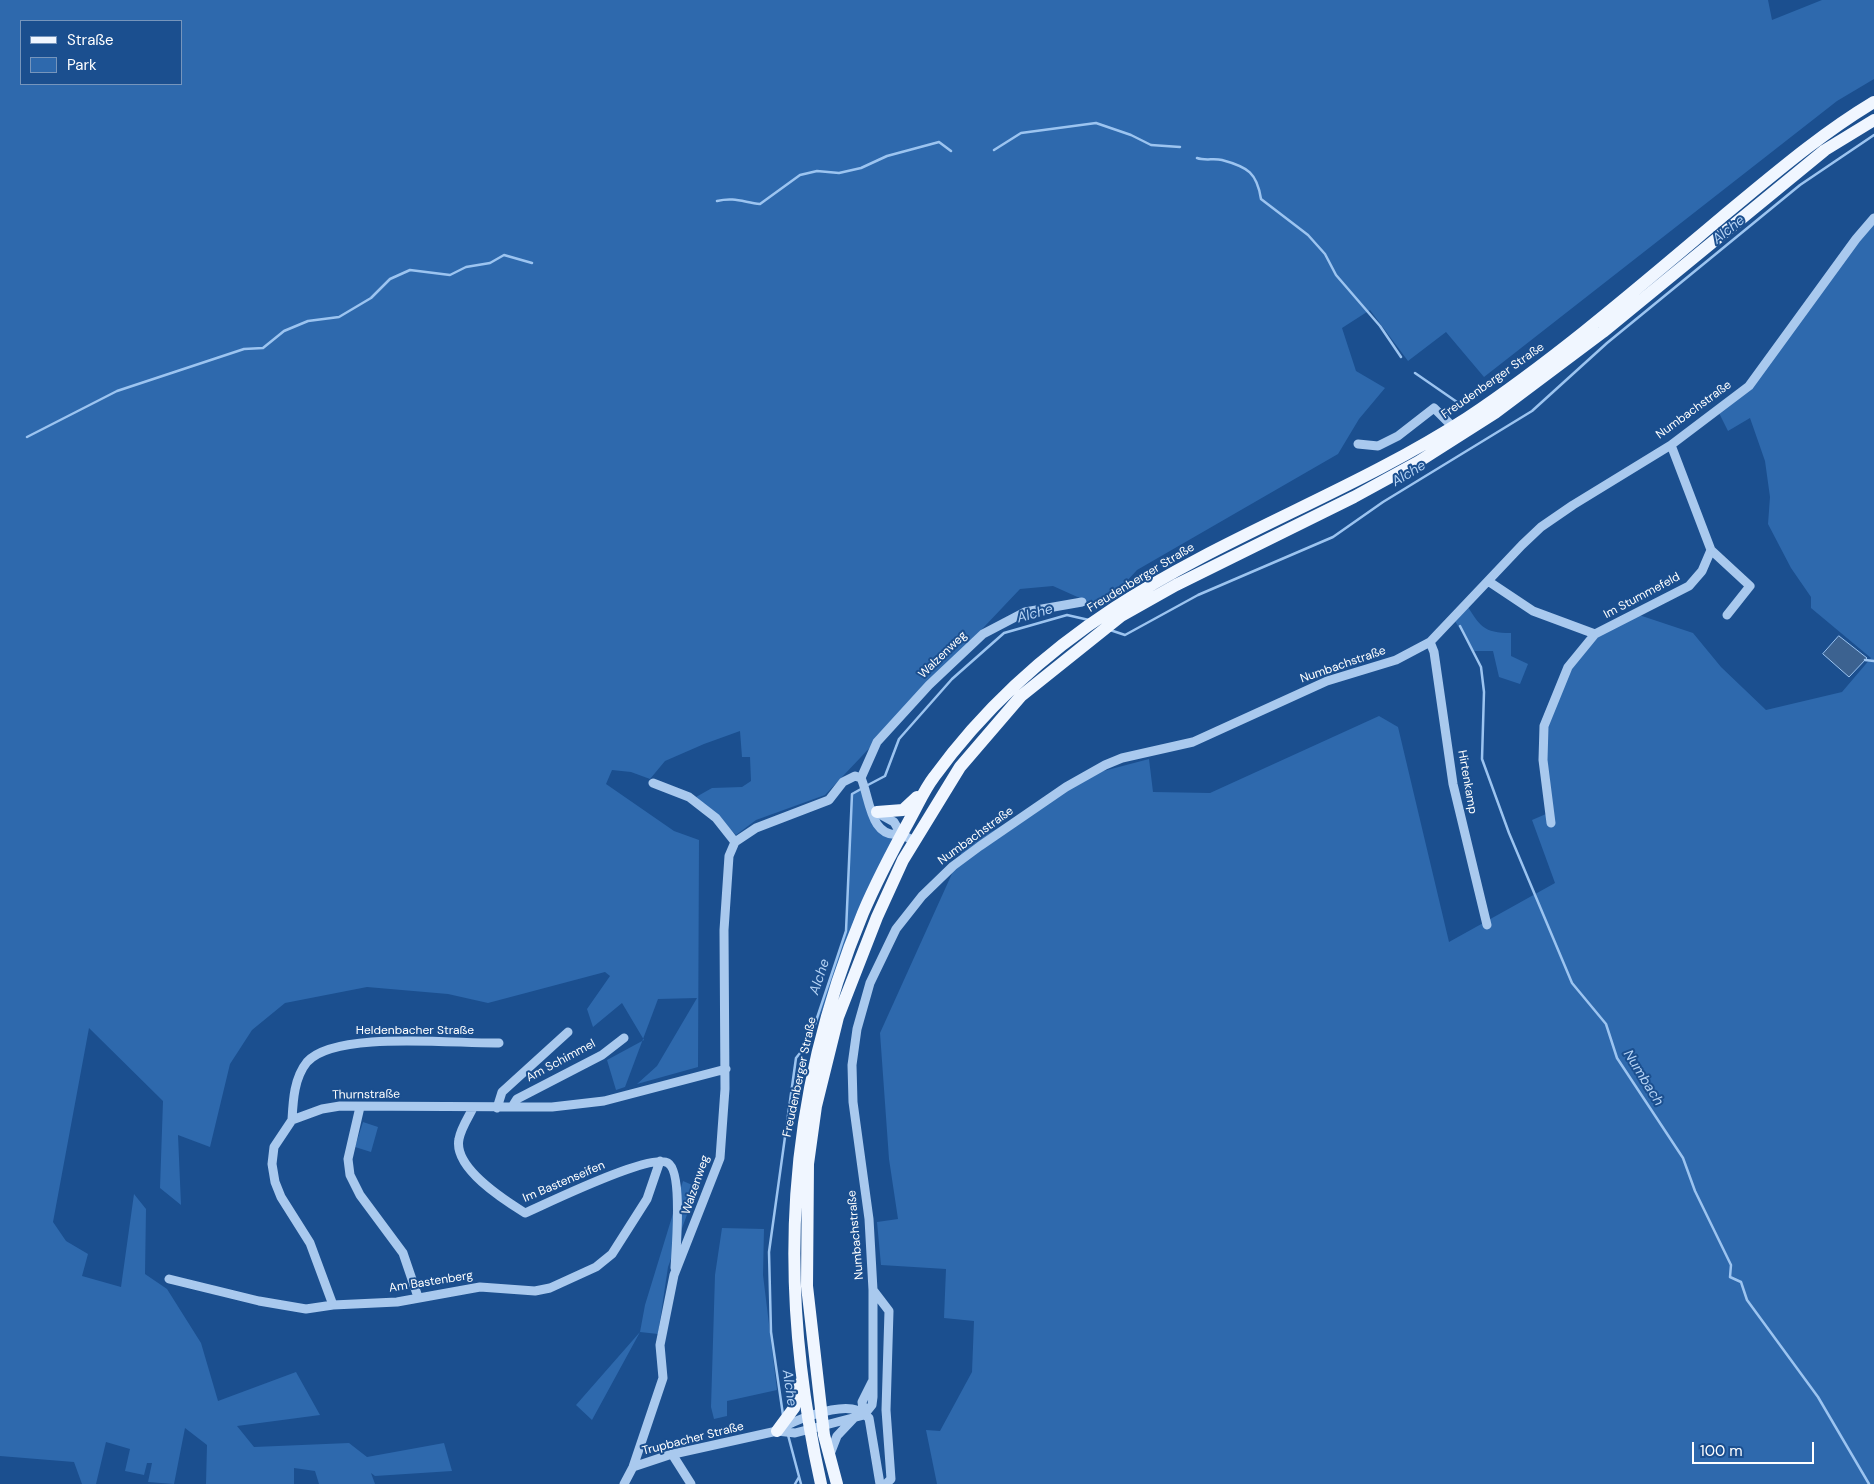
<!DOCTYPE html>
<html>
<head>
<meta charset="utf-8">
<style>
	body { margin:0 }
	#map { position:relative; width:1874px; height:1484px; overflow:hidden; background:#1b4f8f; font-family:"DM Sans",sans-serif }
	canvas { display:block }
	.legend { position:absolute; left:20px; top:20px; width:162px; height:65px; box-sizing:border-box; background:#1b4f8f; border:1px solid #7695bc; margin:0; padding:6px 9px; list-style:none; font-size:15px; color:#fff }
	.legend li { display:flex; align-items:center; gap:10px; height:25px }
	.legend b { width:25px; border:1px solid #7695bc }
	.scale { position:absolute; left:1692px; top:1442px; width:122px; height:22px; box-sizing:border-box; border:2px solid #fff; border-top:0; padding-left:6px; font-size:15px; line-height:18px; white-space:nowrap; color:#fff; -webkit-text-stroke:4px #1b4f8f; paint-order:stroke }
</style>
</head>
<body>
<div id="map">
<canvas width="1874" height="1484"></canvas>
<ul class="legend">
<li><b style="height:6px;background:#f0f6ff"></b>Straße</li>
<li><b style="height:14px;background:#2e69ad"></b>Park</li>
</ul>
<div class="scale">100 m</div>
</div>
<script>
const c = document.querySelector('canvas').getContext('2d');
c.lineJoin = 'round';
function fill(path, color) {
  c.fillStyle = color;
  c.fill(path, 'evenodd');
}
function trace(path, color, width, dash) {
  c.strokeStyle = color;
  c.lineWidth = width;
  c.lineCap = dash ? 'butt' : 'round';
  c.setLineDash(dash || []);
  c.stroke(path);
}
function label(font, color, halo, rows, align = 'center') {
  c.font = font + ' "DM Sans",sans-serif';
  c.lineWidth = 4;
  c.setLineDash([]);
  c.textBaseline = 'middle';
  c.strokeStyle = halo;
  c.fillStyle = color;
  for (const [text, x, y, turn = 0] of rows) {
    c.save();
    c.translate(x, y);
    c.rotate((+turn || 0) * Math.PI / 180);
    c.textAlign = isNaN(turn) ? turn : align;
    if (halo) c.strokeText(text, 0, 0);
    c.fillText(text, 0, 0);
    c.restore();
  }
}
fill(new Path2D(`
	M0,0H1768L1772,20L1822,0H1874V79L1837,101L1484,377L1446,332L1408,361L1370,310L1342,328L1356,371L1385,388L1359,419L1338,454L1137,570L1102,608L1053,586L1020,589L825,795L756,820L736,835L696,797L712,788L742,787L751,781L750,757H742L740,731L704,744L665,761L650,779L631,772L612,770L606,784L674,831L699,840L698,1067L637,1084L657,1066L697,998L658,999L625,1087L616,1090L607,1060L644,1040L622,1003L593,1027L587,1009L610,976L605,972L488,1003L448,994L367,987L285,1003L252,1030L230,1064L210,1147L178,1135L181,1205L160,1188L163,1101L89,1028L53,1222L66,1241L88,1254L82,1276L121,1287L134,1194L146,1209L145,1274L167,1289L201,1343L218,1401L296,1372L320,1415L237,1426L254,1447L349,1443L367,1457L444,1443L452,1471L375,1476L371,1473L375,1484H319L315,1471L294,1468V1484H206L207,1445L185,1428L174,1484L148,1482L152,1463H147L144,1475L125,1471L130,1449L106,1442L96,1484H82L74,1462L0,1456ZM21,21H181V84H21Z
	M1874,218V1484H937L926,1430L940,1431L972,1372L974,1321L944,1318L946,1269L881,1265L877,1222L898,1219L889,1159L880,1033L964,847L1096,773L1149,759L1153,792L1210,793L1379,716L1398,727L1449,942L1555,883L1532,820L1546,814L1544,726L1568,667L1595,634L1636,614L1693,633L1721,667L1766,710L1842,692L1871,658L1811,608V597L1791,568L1768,524L1770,497L1765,461L1750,418L1728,431L1718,411L1749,386Z
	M1466,604C1480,626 1483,633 1511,633V656L1528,664L1520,684L1499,677L1493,651H1474L1453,618Z
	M865,786L867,801L886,834H901L872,891L809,1042L846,931L852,794Z
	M363,1122L378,1127L371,1152L355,1147Z
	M683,1181L697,1187L668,1267L658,1334L640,1332L592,1420L576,1405L640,1332L645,1305Z
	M722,1228L764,1229L763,1275L777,1390L727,1401V1416L714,1419L711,1407L715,1275Z`), '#2e69ad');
const water = new Path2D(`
	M1839,636L1867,658L1849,677L1823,654Z`);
fill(water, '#3c6290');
trace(water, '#9cc4f0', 1);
trace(new Path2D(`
	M994,150L1021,133L1096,123L1131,135L1151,145L1180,147
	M1197,158C1205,161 1214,158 1222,160C1248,167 1257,173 1261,199L1308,235L1325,254L1336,275L1380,326L1401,357
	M717,201C734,197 743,202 760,204L800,175L817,171L839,173L861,168L887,156L939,142L951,151
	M1415,373L1457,402
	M27,437L117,391L244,349L263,348L284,331L308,321L339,317L371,298L390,279L410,270L450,275L466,267L490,263L504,255L532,263
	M1460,626L1481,667L1484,692L1482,759L1509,833L1572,983L1606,1024L1617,1058L1683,1158L1695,1191L1731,1265L1730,1277L1741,1282L1747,1300L1818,1397L1869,1484
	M1110,630L1125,635L1198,595L1333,537L1383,502L1532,411L1607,343L1800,185L1874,135
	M1865,660L1874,661
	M866,786L885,776L899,739L952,679L1004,633L1067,615L1089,620
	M783,1415L771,1332L769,1252L796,1058L809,1042L846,931L852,794L861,789
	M788,1435L801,1484
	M795,1484L799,1477`), '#9cc4f0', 2.5);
trace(new Path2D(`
	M1358,444L1378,446L1398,436L1434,408L1453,427
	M1711,550L1750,586L1727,615
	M1488,581L1533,611L1595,634
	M1430,642L1434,652L1453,784L1487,925
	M861,778L877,742L929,685L983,634L1025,612L1082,602
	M653,783L689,797L716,818L735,842
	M876,812L894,822L901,834L914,841
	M1551,823L1543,760L1544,726L1568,667L1595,634L1689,586L1702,571L1711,550L1671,445
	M360,1107L348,1159L350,1175L360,1195L403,1253L418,1297
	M512,1107L517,1099L602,1055L624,1038
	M473,1108C468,1118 461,1128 459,1139C453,1168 504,1200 525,1213C546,1204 651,1152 668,1163C683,1172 676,1250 675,1268
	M497,1108L502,1092L568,1032
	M292,1120C293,1101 294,1078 307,1062C335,1030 456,1044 499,1043
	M169,1279L259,1301L306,1309L333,1305L397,1302L480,1287L535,1291L550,1288L596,1267L612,1254L647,1199L660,1161
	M873,1290L889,1311L886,1410L891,1479L886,1484
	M333,1305L310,1243L281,1197L275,1182L272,1164L274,1147L292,1120L322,1109L340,1106L552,1107L604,1101L726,1069
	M864,1415L872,1405L873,1397V1290L869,1219L853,1102L852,1065L857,1029L870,983L896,929L922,896L953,866L980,846L1066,787L1105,765L1122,758L1193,742L1327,681L1396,660L1430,642L1522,545L1541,527L1573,505L1671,445L1749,386L1856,239L1874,218
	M864,1415L862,1402L872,1382
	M777,1431L795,1433L864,1415
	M672,1454L691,1484
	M830,1454L837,1436L854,1418
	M633,1467L669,1455L777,1431C793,1420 833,1406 852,1409C859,1410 864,1414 869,1418L880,1484
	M624,1484L633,1467L663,1378L660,1345L674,1275L720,1158L725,1089L724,930L729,856L735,842L756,828L829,800L843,782L855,776L861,778C870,798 870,840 901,834`), '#a9c9ee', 9);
trace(new Path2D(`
	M877,812L903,810L917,797
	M777,1431L794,1408L800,1383
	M821,1484C777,1287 785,1100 863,913C877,880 893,850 910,819C918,805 924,790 934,777C982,711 1045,653 1114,608C1226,535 1354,491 1467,418C1557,358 1640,286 1722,217C1772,176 1819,135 1874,102
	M837,1484L824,1435L807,1286L808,1164L816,1106L838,1017L877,917L903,860L960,767L1021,696L1121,616L1176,585L1354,497L1418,462L1495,413L1603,332L1825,150L1874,120`), '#f0f6ff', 12);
label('12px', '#fff', '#1b4f8f', [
	["Freudenberger Straße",1493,381,-35],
	["Numbachstraße",1694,410,-36],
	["Freudenberger Straße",1141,578,-31],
	["Im Stummefeld",1642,596,-28],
	["Walzenweg",943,655,-44],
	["Numbachstraße",1343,665,-19],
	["Hirtenkamp",1467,782,80],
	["Numbachstraße",976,836,-36],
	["Heldenbacher Straße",415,1031],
	["Am Schimmel",561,1061,-28],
	["Freudenberger Straße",800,1077,-78],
	["Thurnstraße",366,1095,-1],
	["Im Bastenseifen",564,1182,-23],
	["Walzenweg",696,1185,-71],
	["Numbachstraße",856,1235,-95],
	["Am Bastenberg",431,1282,-9],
	["Trupbacher Straße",693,1439,-14]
]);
label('italic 14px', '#b5d3f5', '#1b4f8f', [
	["Alche",1729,230,-39],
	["Alche",1409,474,-31],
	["Alche",1035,614,-16],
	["Alche",820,977,-72],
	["Numbach",1643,1078,58],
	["Alche",789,1388,82]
]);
</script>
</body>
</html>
